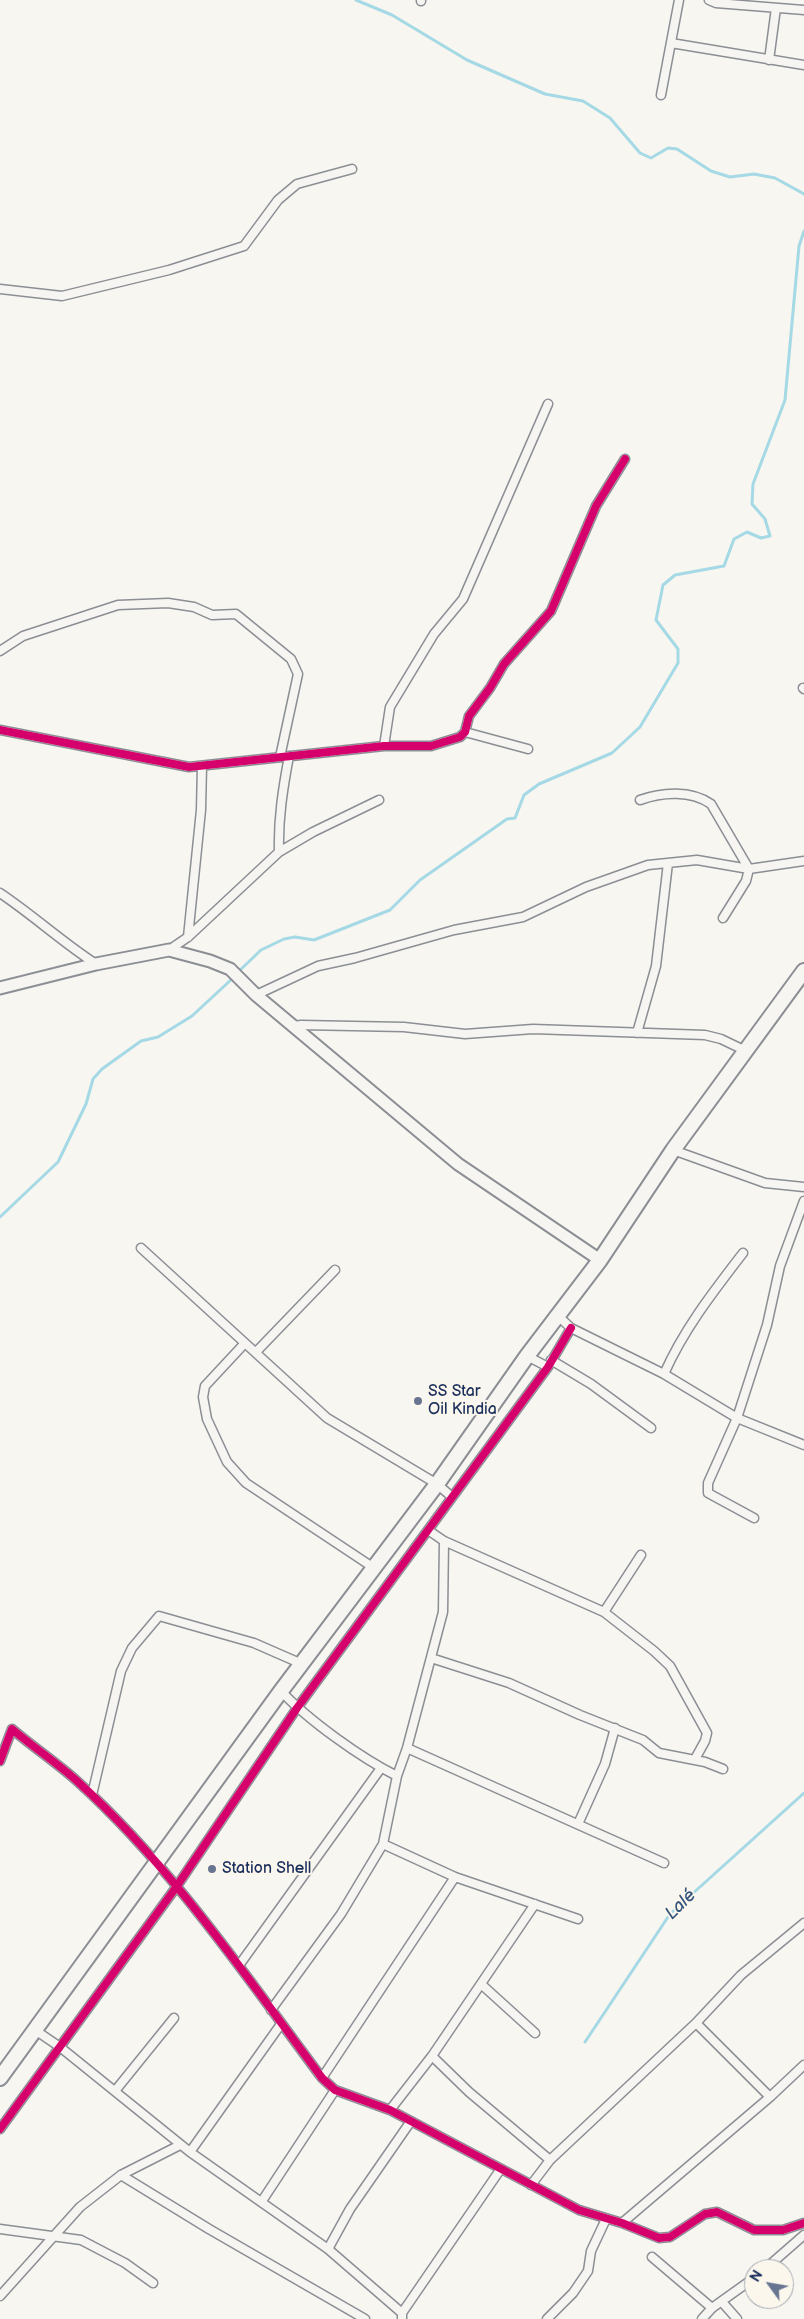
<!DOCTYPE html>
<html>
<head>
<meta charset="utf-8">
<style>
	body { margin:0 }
	#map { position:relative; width:804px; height:2319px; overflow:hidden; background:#f8f6f0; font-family:"Balsamiq Sans",sans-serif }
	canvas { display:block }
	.north { position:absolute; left:744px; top:2259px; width:50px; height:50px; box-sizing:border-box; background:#fbf7ec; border:1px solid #a1a7b3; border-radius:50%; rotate:302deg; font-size:14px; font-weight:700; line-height:20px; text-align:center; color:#1b2f5e }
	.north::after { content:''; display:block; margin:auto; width:18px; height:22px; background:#687591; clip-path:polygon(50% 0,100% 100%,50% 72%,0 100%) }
</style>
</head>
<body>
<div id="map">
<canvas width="804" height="2319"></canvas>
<div class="north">N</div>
</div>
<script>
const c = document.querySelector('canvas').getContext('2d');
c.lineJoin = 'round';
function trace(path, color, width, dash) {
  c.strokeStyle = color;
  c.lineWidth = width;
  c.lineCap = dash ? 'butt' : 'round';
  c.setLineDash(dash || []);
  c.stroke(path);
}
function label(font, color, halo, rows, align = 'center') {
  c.font = font + ' "Balsamiq Sans",sans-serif';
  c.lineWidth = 4;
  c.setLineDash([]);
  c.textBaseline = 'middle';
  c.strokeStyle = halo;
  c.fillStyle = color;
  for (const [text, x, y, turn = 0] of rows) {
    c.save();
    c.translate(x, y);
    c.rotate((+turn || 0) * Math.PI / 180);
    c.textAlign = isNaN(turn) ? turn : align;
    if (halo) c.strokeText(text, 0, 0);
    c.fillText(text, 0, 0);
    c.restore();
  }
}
trace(new Path2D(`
	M356,0L392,15L467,60L545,94L583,101L610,118L640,153L651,158L668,148L677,149L711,171L730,177L754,174L775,178L804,194
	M238,972L261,950L284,939L295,937L314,940L390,910L420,880L507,819L515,818L524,795L539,784L612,753L640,727L678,663V649L656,620L663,585L675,575L724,566L734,539L747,532L761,538L770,536L765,519L752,504L753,484L785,400L799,246L804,231
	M0,1217L58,1162L86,1104L93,1079L102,1069L141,1041L158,1037L192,1016L234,977
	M585,2042L670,1914L804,1793`), '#a4d9e5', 3);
const street = new Path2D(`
	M709,0L716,3L804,10
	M421,1V0
	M671,43L804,65
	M769,60L776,8
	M661,95L679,0
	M0,289L62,296L169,270L244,246L278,200L297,184L352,169
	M0,651L23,636L118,605L168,603L194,607L212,615L236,614L291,659L298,674L280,757
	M803,688L804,689
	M0,730L189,767L384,746H431L460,737L465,732L469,716L490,688L504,664L551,611L596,506L625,459
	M465,732L528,749
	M384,746L390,707L434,634L463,599L548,404
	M640,800C662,792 691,790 711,804L749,869L804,861
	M279,852L313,832L379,800
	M0,893C33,915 62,942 96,964
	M188,937L201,810L202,766
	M169,950L188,937L279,852C278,819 283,788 289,756
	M256,995L318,966L355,958L454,930L523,917L586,887L648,865L697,860L749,869L746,881L723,918
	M294,1026L301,1025L404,1027L465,1034L533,1029L705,1035L721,1039L746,1051
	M637,1033L656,966L668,863
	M673,1150L765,1183L804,1187
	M141,1248L327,1418L437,1484L452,1497
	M557,1315L571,1328L664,1374L737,1418L804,1445
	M245,1343L205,1386L203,1397L207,1419L227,1462L246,1483L374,1568
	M256,1352L335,1270
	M527,1356L548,1367
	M551,1360L591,1384L651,1428
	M664,1374C684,1329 713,1292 743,1253
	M754,1518L708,1493V1483L737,1418L767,1325L780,1266L804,1201
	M444,1541L604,1612L654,1651L670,1666L707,1733L705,1741L695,1759
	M604,1612L641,1555
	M431,1658L509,1683L580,1715L643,1740L659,1753L705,1762L723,1769
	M281,1691C308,1720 361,1758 397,1776
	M407,1748L664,1863
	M0,1761L12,1729C33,1747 57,1763 77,1781C173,1868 245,1975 322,2078L335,2090L390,2110L579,2210L622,2223L659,2238L670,2237L705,2214L717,2212L754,2230H783L804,2223
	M92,1795L121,1671L132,1648L159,1616L254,1643L302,1664
	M578,1824L605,1764L615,1728
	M383,1844L455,1877L578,1919
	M240,1964L381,1768
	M481,1984L535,2033
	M271,2010L341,1914L383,1844L397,1776L407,1748L443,1612L444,1541L428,1530
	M696,2023L770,2097
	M35,2030L60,2047L190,2152L328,2249L402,2313V2319
	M432,2056L469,2092L550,2160
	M322,2078L455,1877
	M115,2091L174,2018
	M390,2110L432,2056L535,1904
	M0,2129L177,1886L297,1708L548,1367L571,1328
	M190,2152L281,2024
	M121,2175L209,2229L365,2319
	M531,2185L550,2160L696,2023L741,1975L804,1923
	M262,2201L335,2090
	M622,2223L770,2097L804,2065
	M0,2229L81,2240L125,2263L153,2283
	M328,2249L350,2209L411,2121
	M652,2257L712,2308L754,2278
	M765,2269L804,2235
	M0,2296L80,2207L121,2175L180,2145
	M722,2302L737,2319
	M402,2313L500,2170
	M547,2319L573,2293L588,2271L591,2251L606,2219
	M702,2319L712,2308`);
const secondary = new Path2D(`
	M0,988L96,964L169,950L210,961L230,969L256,995L458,1164L600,1260`);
const highway = new Path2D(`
	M0,2078L281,1691L437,1484L527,1356L600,1260L673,1150L804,971`);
trace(street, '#8b8e94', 11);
trace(secondary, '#8b8e94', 15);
trace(highway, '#8b8e94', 18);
trace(street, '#f6f5f1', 8);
trace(secondary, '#f6f5f1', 11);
trace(highway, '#f6f5f1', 14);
trace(new Path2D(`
	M0,730L189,767L384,746H431L460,737L465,732L469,716L490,688L504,664L551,611L596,506L625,459
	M0,1761L12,1729C33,1747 57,1763 77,1781C173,1868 245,1975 322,2078L335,2090L390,2110L579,2210L622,2223L659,2238L670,2237L705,2214L717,2212L754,2230H783L804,2223
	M0,2129L177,1886L297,1708L548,1367L571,1328`), '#d6006c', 8);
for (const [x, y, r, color] of [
	[418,1401,5,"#687591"],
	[212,1869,5,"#687591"]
]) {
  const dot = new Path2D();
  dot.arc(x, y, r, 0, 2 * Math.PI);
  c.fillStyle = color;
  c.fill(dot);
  trace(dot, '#fbf7ec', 2);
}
label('16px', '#1b2f5e', '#fbf7ec', [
	["SS Star",428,1392],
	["Oil Kindia",428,1410],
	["Station Shell",222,1869]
], 'left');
label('italic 18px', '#34567e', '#fbf7ec', [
	["Lalé",681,1905,-45]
]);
</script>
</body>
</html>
